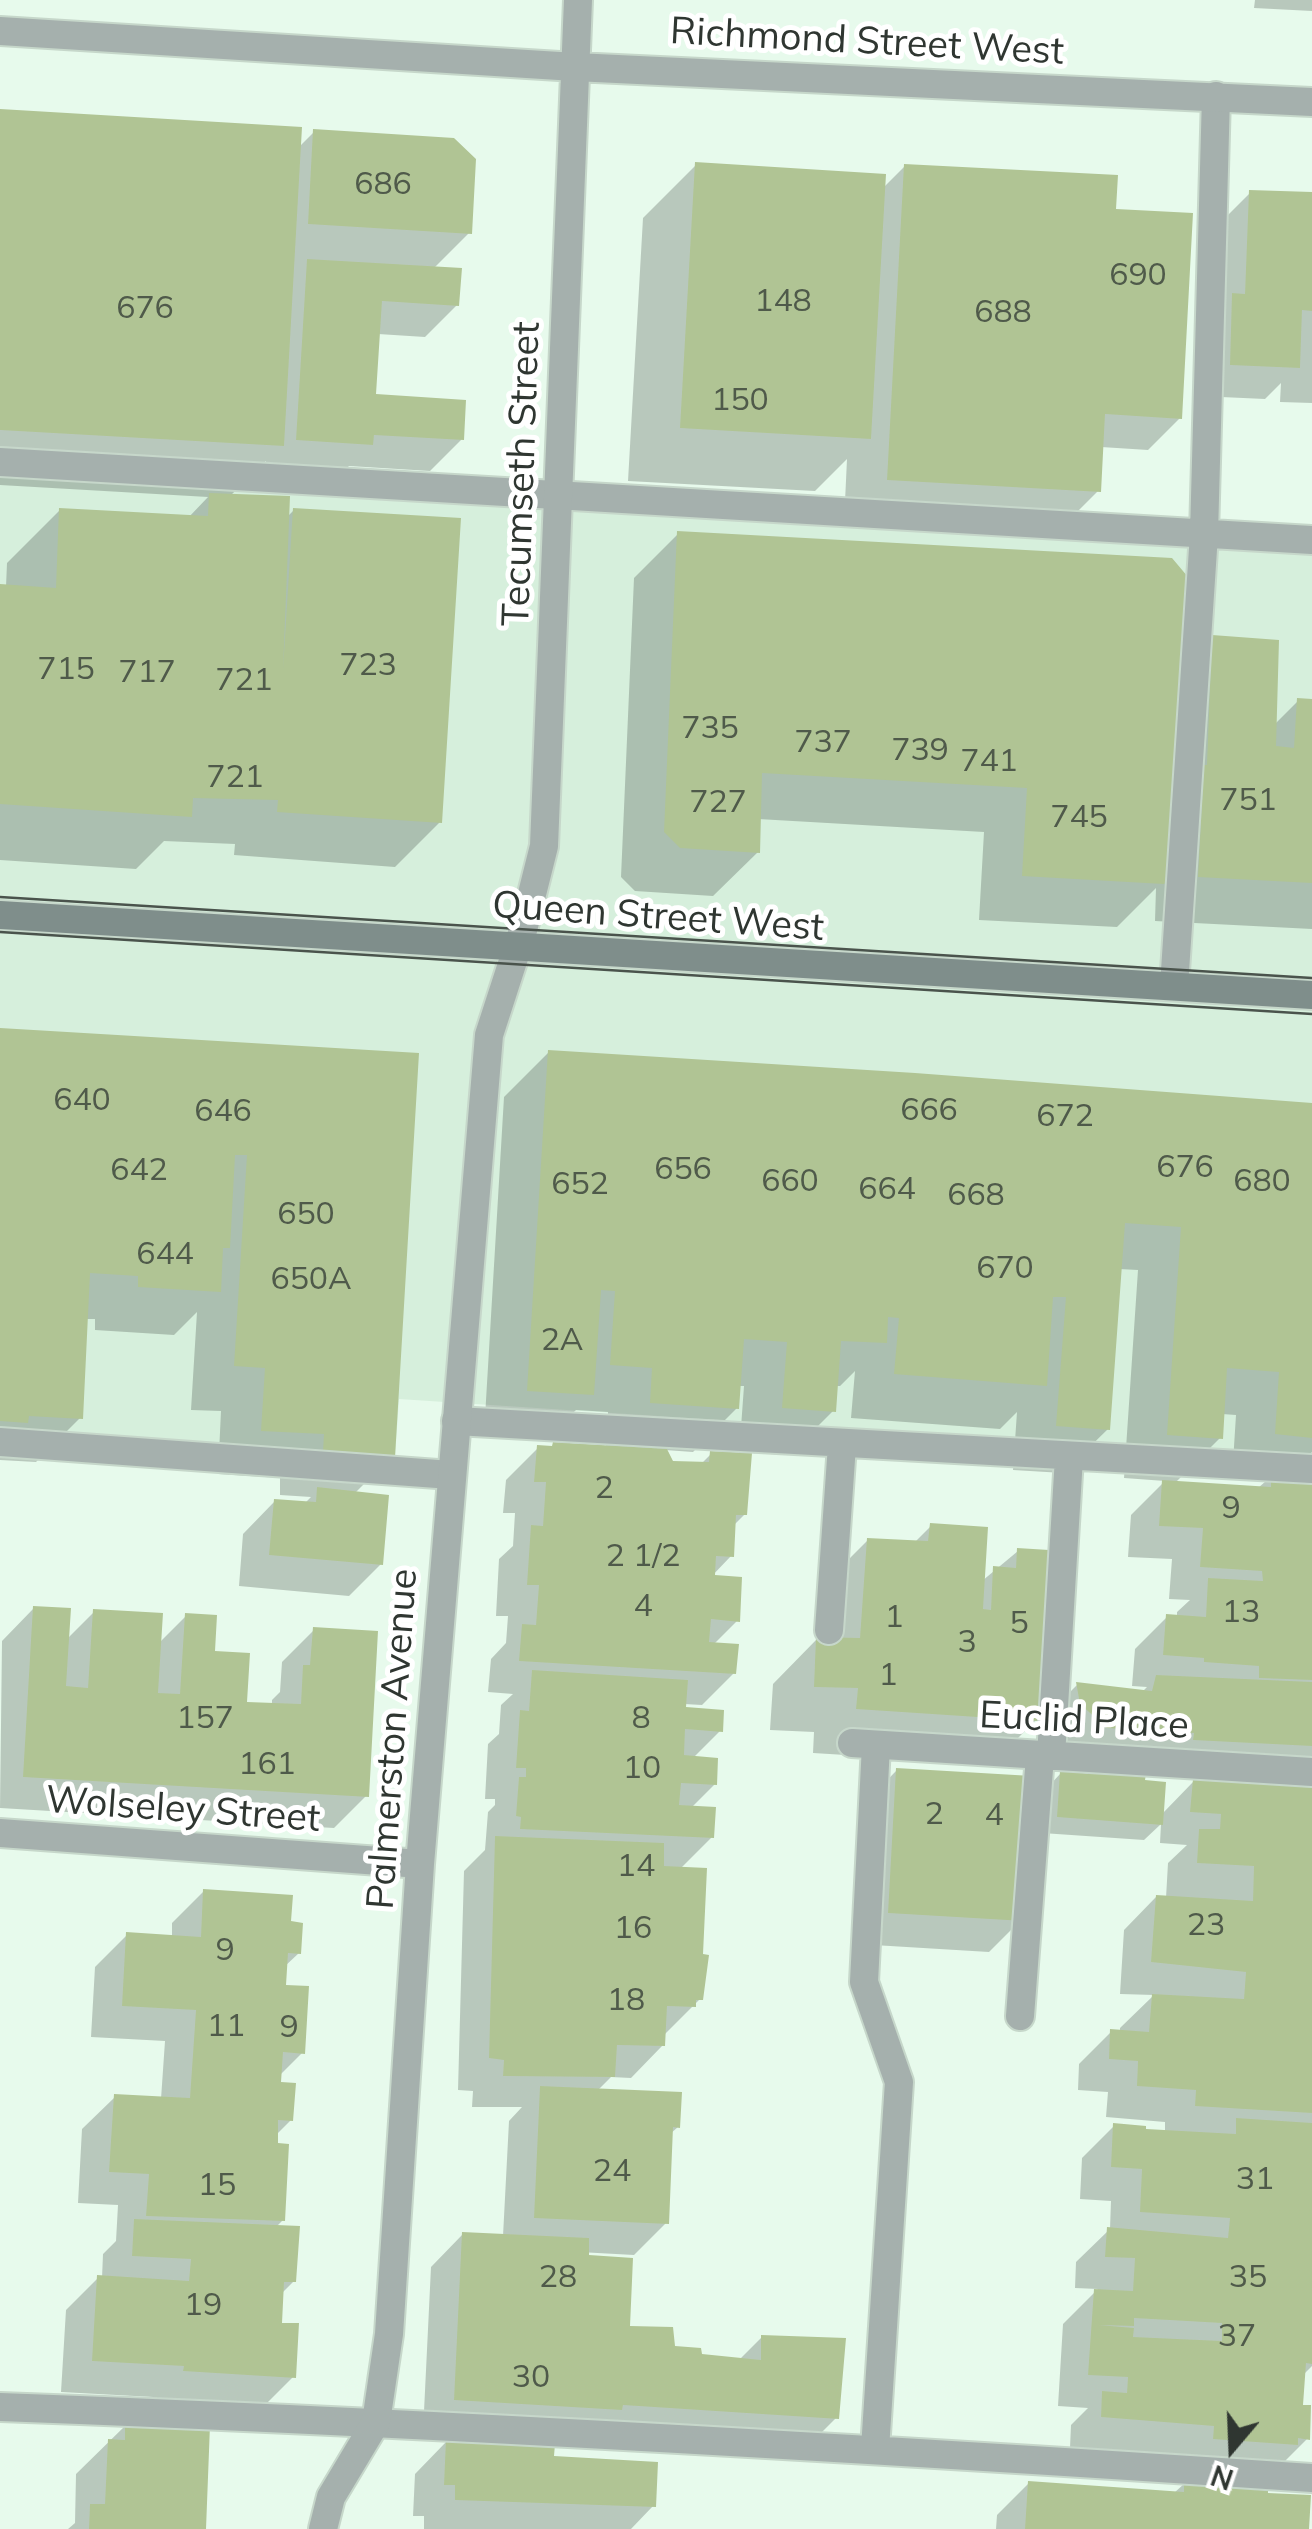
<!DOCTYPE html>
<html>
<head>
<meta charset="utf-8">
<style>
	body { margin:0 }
	#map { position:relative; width:1312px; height:2529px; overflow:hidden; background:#e7faec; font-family:Mulish,sans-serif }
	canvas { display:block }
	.north { position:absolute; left:1182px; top:2399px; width:100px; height:100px; -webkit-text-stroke:8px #fff; paint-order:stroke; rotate:199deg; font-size:28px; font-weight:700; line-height:40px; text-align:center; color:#2f3631 }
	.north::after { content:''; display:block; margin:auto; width:35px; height:45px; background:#2f3631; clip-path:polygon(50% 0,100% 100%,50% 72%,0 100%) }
</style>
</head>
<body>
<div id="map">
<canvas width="1312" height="2529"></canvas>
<div class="north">N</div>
</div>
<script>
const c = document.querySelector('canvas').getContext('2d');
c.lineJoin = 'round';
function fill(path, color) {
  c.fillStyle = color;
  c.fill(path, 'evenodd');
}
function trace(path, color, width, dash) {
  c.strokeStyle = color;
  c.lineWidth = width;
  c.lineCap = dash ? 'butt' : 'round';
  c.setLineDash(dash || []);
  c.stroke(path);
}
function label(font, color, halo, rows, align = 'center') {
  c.font = font + ' Mulish,sans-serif';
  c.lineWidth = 10;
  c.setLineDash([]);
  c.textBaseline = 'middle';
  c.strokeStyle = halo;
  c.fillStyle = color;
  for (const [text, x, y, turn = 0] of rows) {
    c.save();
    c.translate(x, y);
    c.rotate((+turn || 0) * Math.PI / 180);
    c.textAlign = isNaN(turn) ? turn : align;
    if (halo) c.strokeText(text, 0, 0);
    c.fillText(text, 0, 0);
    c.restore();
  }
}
fill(new Path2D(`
	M0,449L1312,526V1459L399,1399L395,1457L0,1429Z`), '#d6efdc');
fill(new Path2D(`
	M1255,0H1312V11L1254,8Z
	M0,112L298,148L314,132L469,233L433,269L457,305L425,337L378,334L374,396L462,439L430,471L349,466L339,476L265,471L266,461L230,496L287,517L294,510L440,822L395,867L234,855L235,844L164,841L136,869L0,860V586L6,587L7,563L60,510L188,518L208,497L0,485Z
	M696,165L882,189L905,166L1113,216L1180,418L1148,450L1101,447L1098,491L1054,535L844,523L847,459L815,491L628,481L643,218Z
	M1250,193L1312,195V403L1280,402L1281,383L1265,399L1199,396L1218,225Z
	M678,534L1181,670L1213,638L1274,725L1298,701L1312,702V929L1155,921L1156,888L1117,927L979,920L984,832L758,819V852L713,896L635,891L621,877L634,578Z
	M0,1030L416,1055L393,1455L354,1494L381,1564L349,1596L239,1586L243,1534L275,1501L304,1504L311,1497L280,1495V1478L218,1474L221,1411L191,1410L197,1312L174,1335L95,1330V1319H85L80,1418L36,1462L0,1460Z
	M549,1052L1312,1105V1452L1289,1475L1312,1477V2366L1303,2375L1301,2408L1307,2439L1275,2471L1184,2457L1070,2448L1071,2425L1088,2408L1058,2406L1063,2324L1098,2289L1075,2288L1076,2262L1110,2229L1111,2201L1080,2199L1082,2158L1114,2126L1165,2133V2122L1106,2117L1108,2092L1078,2090L1079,2064L1111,2032L1120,2033V2028L1154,1995L1120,1994L1124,1930L1156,1897L1166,1898L1168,1863L1187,1845L1160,1843L1161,1824L1144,1840L1042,1833L1045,1790L1061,1773L1086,1775L1095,1766L1142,1782L1162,1814L1194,1781L1218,1783L1226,1775L1074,1759L1045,1717L1077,1685L1142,1692L1147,1687L1132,1686L1135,1649L1167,1617L1177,1618V1612L1190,1600L1169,1599L1172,1559L1128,1557L1131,1515L1165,1481L1124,1478L1138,1270L1119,1269L1108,1429L1063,1473L1013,1470L1017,1412L1000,1429L851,1418L855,1371L840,1386H835L833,1411L789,1455L749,1453L745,1514L733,1526L731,1556L710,1578L737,1621L713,1645L734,1673L702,1705L684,1704L683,1709L720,1731L693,1758L715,1784L691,1808L712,1837L680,1869L701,1998L663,2036V2045L631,2078L611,2077L597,2091L678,2127L670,2134L666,2223L634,2255L579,2252L627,2328L700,2357L739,2360L762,2337L836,2418L804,2450L423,2432L431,2267L463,2234L503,2236L509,2121L522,2107H472L473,2091L458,2090L464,1871L485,1850L488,1812L495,1805V1799H485L488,1744L499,1734L501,1705L513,1694L488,1692L491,1659L506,1643L508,1616H496L499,1559L513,1546L515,1513H503L506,1480L538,1448H606L608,1412L576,1410L547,1438L484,1434L504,1097ZM739,1386H744L739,1455L711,1454L701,1464L671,1463L665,1450L693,1452L737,1408ZM1222,1414L1236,1415L1232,1478L1266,1481L1258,1488L1174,1484L1220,1438Z
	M931,1526L982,1581L1018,1551L1036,1720L992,1764L813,1753L814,1732L770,1730L773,1684L817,1639L823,1585L868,1540L914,1543Z
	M34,1608L67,1639L94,1612L159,1643L186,1616L244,1705L272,1706V1700L280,1692L282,1662L314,1630L366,1796L334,1828L0,1808L2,1641Z
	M897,1770L1021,1920L989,1952L857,1944L865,1803Z
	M204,1891L289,1924L299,1953L284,1967L283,1987L302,2053L278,2077L291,2120L275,2136L283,2220L275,2228L294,2281L281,2294L280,2325L293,2377L261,2409L152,2402L153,2397L61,2392L66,2310L98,2278H102L103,2254L116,2241L118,2205L78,2203L82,2129L115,2097L161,2099L165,2041L91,2037L95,1967L127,1935L172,1937V1923Z
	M126,2425L204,2529H68L75,2523L76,2474Z
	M447,2441L552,2459L653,2506L631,2529H424V2516H413L415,2474Z
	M1029,2483L1174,2493L1185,2483L1265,2495L1307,2529H996L997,2515Z`), '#0003');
fill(new Path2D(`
	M0,109L302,127L284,446L0,430Z
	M313,129L454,138L476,159L472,234L308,224Z
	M695,162L886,174L871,439L680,428Z
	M904,164L1118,175L1116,209L1193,213L1182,419L1105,414L1101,492L887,480Z
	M1249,190L1312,192V311L1302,310L1300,368L1230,365L1232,293L1245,294Z
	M307,259L462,268L459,306L382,301L376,394L466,400L464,440L374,435L373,445L296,440Z
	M209,493L290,496L283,670L293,508L461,518L442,823L277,812L278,800L193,798L192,817L0,804V584L56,588L59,508L208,516Z
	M677,531L1172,558L1188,577L1174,874L1164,884L1022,876L1027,788L762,773L760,853L680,848L664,832Z
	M1212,635L1279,640L1276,746L1294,748L1297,698L1312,699V883L1198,877L1204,765H1207Z
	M0,1028L419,1053L395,1457L323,1452L324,1434L261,1431L265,1368L234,1366L247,1155H235L230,1248H223L221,1292L138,1287V1276L90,1273L83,1419L29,1416L28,1423L0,1421Z
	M548,1050L915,1073L1312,1103V1438L1275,1434L1279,1372L1227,1368L1223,1439L1167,1435L1181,1227L1125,1223L1110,1430L1056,1426L1066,1297H1053L1047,1386L894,1374L899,1318L888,1317L887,1343L841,1341L836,1412L782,1408L787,1342L744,1339L739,1409L650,1403L652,1368L610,1365L615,1291L601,1290L594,1395L527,1391Z
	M553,1442L667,1449L673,1461L709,1462L710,1451L752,1453L747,1515H736L734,1557L716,1556L715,1575L742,1577L740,1622L711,1619L709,1642L739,1644L736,1674L519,1661L522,1624L536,1625L539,1585H527L531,1525L543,1526L546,1482H534L537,1445L552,1446Z
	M1271,1472L1312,1474V1680L1259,1678V1666L1204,1662V1658L1163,1655L1166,1614L1206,1617L1208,1578L1263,1581L1262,1571L1200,1567L1203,1528L1159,1526L1162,1480L1271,1487Z
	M317,1487L389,1495L383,1565L269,1555L274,1499L316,1502Z
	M930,1523L988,1527L983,1609L991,1610L993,1566L1016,1568L1017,1548L1049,1550L1038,1721L856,1709L858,1688L814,1687L816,1637L860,1638L867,1538L928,1541Z
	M33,1606L71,1608L66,1686L88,1688L93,1609L163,1613L158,1693L180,1694L185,1613L217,1615L215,1651L250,1653L247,1702L301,1704L303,1665H310L313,1627L378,1631L369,1797L23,1777Z
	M532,1670L688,1680L686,1707L724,1710L723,1732L685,1729L684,1755L718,1758L717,1785L681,1783L679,1805L716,1807L714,1838L520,1829L521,1817L516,1816L519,1777H526V1768H516L520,1710L529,1711Z
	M1156,1675L1312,1682V1746L1193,1740L1194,1733L1107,1728L1080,1704L1076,1682L1152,1691Z
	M1094,1764L1146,1774L1145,1780L1166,1782L1163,1825L1057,1817L1060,1771L1094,1774Z
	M896,1768L1032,1776L1024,1921L888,1913Z
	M1222,1775L1312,1780V2113L1195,2106L1196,2090L1137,2086L1138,2061L1109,2059L1110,2029L1149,2032L1152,1994L1244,1999L1246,1972L1151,1962L1156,1895L1253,1901L1254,1866L1197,1863L1199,1829H1220L1221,1814L1190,1812L1193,1779L1222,1780Z
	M495,1836L664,1843V1866L707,1868L703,1954L709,1955L703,2000H696V2007L667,2006L665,2046L617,2045L615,2077L503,2076L504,2060L489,2058Z
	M203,1889L293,1895L291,1921L303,1923L301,1954L288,1953L286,1985L309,1986L305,2054L283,2052L281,2082L296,2083L293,2121L278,2120V2143L289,2144L285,2221L146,2216L149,2174L109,2172L114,2094L190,2098L196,2010L122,2006L126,1932L201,1937Z
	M540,2086L682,2092L680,2128L673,2127L669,2224L534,2218Z
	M1236,2118L1312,2123V2364L1306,2363L1303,2405H1311L1310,2440L1298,2438V2445L1213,2439L1214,2426L1101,2417L1102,2391L1127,2393L1128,2377L1088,2375L1094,2289L1133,2291L1135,2258L1105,2257L1107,2227L1228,2238L1230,2218L1140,2212L1142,2169L1111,2167L1113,2123L1146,2126V2129L1236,2134ZM1134,2318L1222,2323V2341L1133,2337L1134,2328L1099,2325L1134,2326Z
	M134,2219L300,2226L296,2282H284L282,2323H299L296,2378L183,2371L184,2366L92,2361L97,2275L189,2281L191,2259L132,2256Z
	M462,2232L589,2238V2255L633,2258L630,2326L673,2327L675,2346L701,2348L702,2354L761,2360V2335L846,2338L839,2419L623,2405L622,2410L454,2400Z
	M125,2422L210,2425L206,2529H89L90,2504H105L108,2439L125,2440Z
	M446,2439L555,2444L554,2456L658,2462L656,2507L455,2500V2485H444Z
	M1184,2480L1268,2486V2493L1311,2495L1309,2529H1025L1028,2481L1184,2492Z`), '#b0c494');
const service = new Path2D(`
	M0,462L1312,540
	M1174,986L1204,534L1216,96
	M456,1421L1312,1469
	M0,1442L451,1475
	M829,1630L842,1445
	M852,1743L1312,1772
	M1051,1756L1069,1457
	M1020,2016L1040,1756
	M0,2407C438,2423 875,2449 1312,2478
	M875,2449L899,2082L864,1982L876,1745`);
const minor = new Path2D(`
	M0,31L575,67L1312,102
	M0,1833L420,1864
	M323,2529L331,2497L376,2422L389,2334L420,1864L489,1035L523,930L544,846L578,0`);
const secondary = new Path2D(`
	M0,915L1312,995`);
trace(service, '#c6d7ca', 32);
trace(minor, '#c6d7ca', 32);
trace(secondary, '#c6d7ca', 32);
trace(service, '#a5b0ad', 28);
trace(minor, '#a5b0ad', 28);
trace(secondary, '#7f8e8b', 28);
trace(new Path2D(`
	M0,897L1312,978
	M0,932L1312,1014`), '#4a534c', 2.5);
label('32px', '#4f5a4a', null, [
	["686",383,184],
	["690",1138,275],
	["148",783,301],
	["676",145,308],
	["688",1003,312],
	["150",740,400],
	["723",368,665],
	["715",66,669],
	["717",147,672],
	["721",244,680],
	["735",710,728],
	["737",823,742],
	["739",920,750],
	["741",989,761],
	["721",235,777],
	["751",1248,800],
	["727",718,802],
	["745",1079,817],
	["640",82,1100],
	["666",929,1110],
	["646",223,1111],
	["672",1065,1116],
	["676",1185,1167],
	["656",683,1169],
	["642",139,1170],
	["660",790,1181],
	["680",1262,1181],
	["652",580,1184],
	["664",887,1189],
	["668",976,1195],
	["650",306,1214],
	["644",165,1254],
	["670",1005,1268],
	["650A",311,1279],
	["2A",562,1340],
	["2",604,1488],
	["9",1231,1508],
	["2 1/2",643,1556],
	["4",643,1606],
	["13",1241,1612],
	["1",894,1617],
	["5",1019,1623],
	["3",967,1642],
	["1",888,1675],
	["157",205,1718],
	["8",641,1718],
	["161",267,1764],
	["10",642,1768],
	["2",934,1814],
	["4",994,1815],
	["14",636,1866],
	["23",1206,1925],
	["16",633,1928],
	["9",225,1950],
	["18",626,2000],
	["11",226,2026],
	["9",289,2027],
	["24",612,2171],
	["31",1255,2179],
	["15",217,2185],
	["28",558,2277],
	["35",1248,2277],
	["19",203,2305],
	["37",1237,2336],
	["30",531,2377]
]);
label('38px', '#2f3631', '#fff', [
	["Richmond Street West",867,42,3],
	["Tecumseth Street",522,474,-88],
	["Queen Street West",658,917,4],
	["Euclid Place",1084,1721,3],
	["Palmerston Avenue",393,1739,-86],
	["Wolseley Street",183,1810,4]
]);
</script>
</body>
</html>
